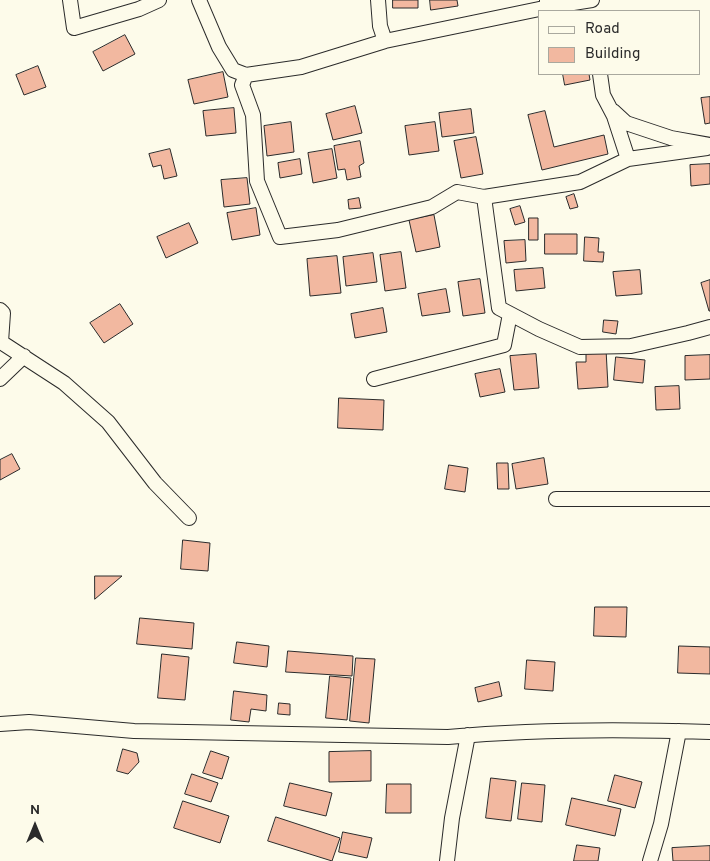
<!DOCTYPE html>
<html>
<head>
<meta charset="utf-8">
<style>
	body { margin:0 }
	#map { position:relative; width:710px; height:861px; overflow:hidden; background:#fdfbea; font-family:Overpass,sans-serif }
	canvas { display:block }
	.legend { position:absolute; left:538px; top:10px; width:162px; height:65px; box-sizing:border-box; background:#fdfbea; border:1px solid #a9a89e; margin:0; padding:6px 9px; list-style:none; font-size:15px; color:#2b2b2b }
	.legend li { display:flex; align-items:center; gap:10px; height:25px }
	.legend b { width:25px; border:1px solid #a9a89e }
	.north { position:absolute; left:10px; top:801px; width:50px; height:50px; -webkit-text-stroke:4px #fdfbea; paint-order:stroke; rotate:0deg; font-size:14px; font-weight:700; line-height:20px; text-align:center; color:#2b2b2b }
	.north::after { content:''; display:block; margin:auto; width:18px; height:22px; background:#2b2b2b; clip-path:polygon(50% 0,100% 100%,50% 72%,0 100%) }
</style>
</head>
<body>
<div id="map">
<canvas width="710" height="861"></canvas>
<ul class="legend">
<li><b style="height:6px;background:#fdfbea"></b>Road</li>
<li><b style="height:14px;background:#f2b8a0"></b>Building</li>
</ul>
<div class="north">N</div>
</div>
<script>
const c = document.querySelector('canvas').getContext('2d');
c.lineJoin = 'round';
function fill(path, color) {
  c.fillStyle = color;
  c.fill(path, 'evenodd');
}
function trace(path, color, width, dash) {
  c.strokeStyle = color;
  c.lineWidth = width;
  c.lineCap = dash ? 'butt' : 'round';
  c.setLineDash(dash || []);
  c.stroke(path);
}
const building = new Path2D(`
	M393,0H418V8H393Z
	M430,0H457L458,6L431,10Z
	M125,35L135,54L103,71L93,52Z
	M38,66L46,87L24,95L16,75Z
	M223,72L228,97L194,104L188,80Z
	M563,74H589L590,80L565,85Z
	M710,97V123L705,124L701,98Z
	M355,106L362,133L333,140L326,114Z
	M234,108L236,133L206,136L203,111Z
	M471,109L474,133L442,137L439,113Z
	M545,111L554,147L604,135L608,154L542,170L528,115Z
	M291,122L294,152L267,156L264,126Z
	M435,122L439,151L409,155L405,126Z
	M476,137L483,174L461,178L454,141Z
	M360,141L364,163L359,166L361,177L347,180L345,169L338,170L334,146Z
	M170,149L177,176L164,179L161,165L153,167L149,154Z
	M332,149L337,178L313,183L308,153Z
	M300,159L302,174L280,178L278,163Z
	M710,164V184L691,186L690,165Z
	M247,178L250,204L224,207L221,180Z
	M574,194L578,207L570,209L566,197Z
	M359,198L361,208L349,209L348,200Z
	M520,206L525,222L515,225L510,209Z
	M256,208L260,235L232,240L227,213Z
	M434,215L440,247L416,252L409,220Z
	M529,218H538V240H529Z
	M189,223L198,243L166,258L157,237Z
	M545,234H577V254H545Z
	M585,237L599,238L598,252H604L603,262L584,261Z
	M525,240L526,261L506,263L504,241Z
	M401,252L406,288L385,291L380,255Z
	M373,253L377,282L346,286L343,257Z
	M337,256L341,293L310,296L307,259Z
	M543,268L545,288L516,291L514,270Z
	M640,270L642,294L616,296L613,272Z
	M480,279L485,313L463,316L458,282Z
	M710,280V311H709L701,283Z
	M446,289L450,312L422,316L418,294Z
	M120,304L133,324L104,343L90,323Z
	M383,308L387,332L355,338L351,314Z
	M604,320L618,321L616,334L603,332Z
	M606,349L608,387L578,389L576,362H586V351Z
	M536,354L539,388L514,390L510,356Z
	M710,355V379L685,380V356Z
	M616,357L645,360L643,383L614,380Z
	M500,369L505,392L480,397L475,374Z
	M679,386L680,409L656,410L655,387Z
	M339,398L384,400L383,430L338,428Z
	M12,454L20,469L0,480V460Z
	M544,458L548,484L516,489L512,464Z
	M497,463H508L509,489H498Z
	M449,465L468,468L465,492L445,489Z
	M183,540L210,543L208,571L181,569Z
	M95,576H122L95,599Z
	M595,607H627L626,637L594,636Z
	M140,618L194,623L192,649L137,644Z
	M237,642L269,646L267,667L234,663Z
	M679,646L710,647V674L678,673Z
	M288,651L353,656L352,676L286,672Z
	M162,654L189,657L185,700L158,698Z
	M356,658L375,659L369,723L350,721Z
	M527,660L555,662L553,691L525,689Z
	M330,676L351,678L347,720L326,718Z
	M499,682L502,696L478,702L475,688Z
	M234,691L267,695L266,711L251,709L249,722L231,720Z
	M279,703L290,704V715L278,714Z
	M123,749L137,753L139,762L128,774L117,771Z
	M211,751L229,757L222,779L203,773Z
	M371,751V781L329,782V752Z
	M192,774L218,783L211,802L185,794Z
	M615,775L642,782L635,808L608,801Z
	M491,778L516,781L511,821L486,818Z
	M290,783L332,793L326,816L284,806Z
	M522,783L545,785L542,822L518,819Z
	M387,784H411V813H386Z
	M572,798L621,809L615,836L566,825Z
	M183,801L229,816L220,843L174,828Z
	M276,817L340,838L332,861L268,841Z
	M343,832L372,838L367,858L339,852Z
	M577,845L600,848L598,861H574Z
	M710,846V861H673L672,848Z`);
fill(building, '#f2b8a0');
trace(building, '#2b2b2b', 1);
const street = new Path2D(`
	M70,0L74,28L139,9L159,0
	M199,0L219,47L233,70L246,75L301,67L385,41L554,6
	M378,0L380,26L385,41
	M547,1L554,6L592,0
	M246,75L242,85L253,115L257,181L280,237L338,230L432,207L457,192L484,197L580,182L628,159L614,116L603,95L600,74
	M613,111L626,123L671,138L710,145
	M628,159L707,148
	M484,197L499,308L539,329L580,347L631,346L688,333L710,327
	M0,310L3,313L1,342L64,383L108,422L155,483L189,518
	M0,379L24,356
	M374,379L504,345L510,314
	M556,499H710
	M0,724L29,722L134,731L448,737C535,729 623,729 710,732
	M447,861L452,818L468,735
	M650,861L661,824L679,731`);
trace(street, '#2b2b2b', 16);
trace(street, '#fdfbea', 14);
</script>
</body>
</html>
